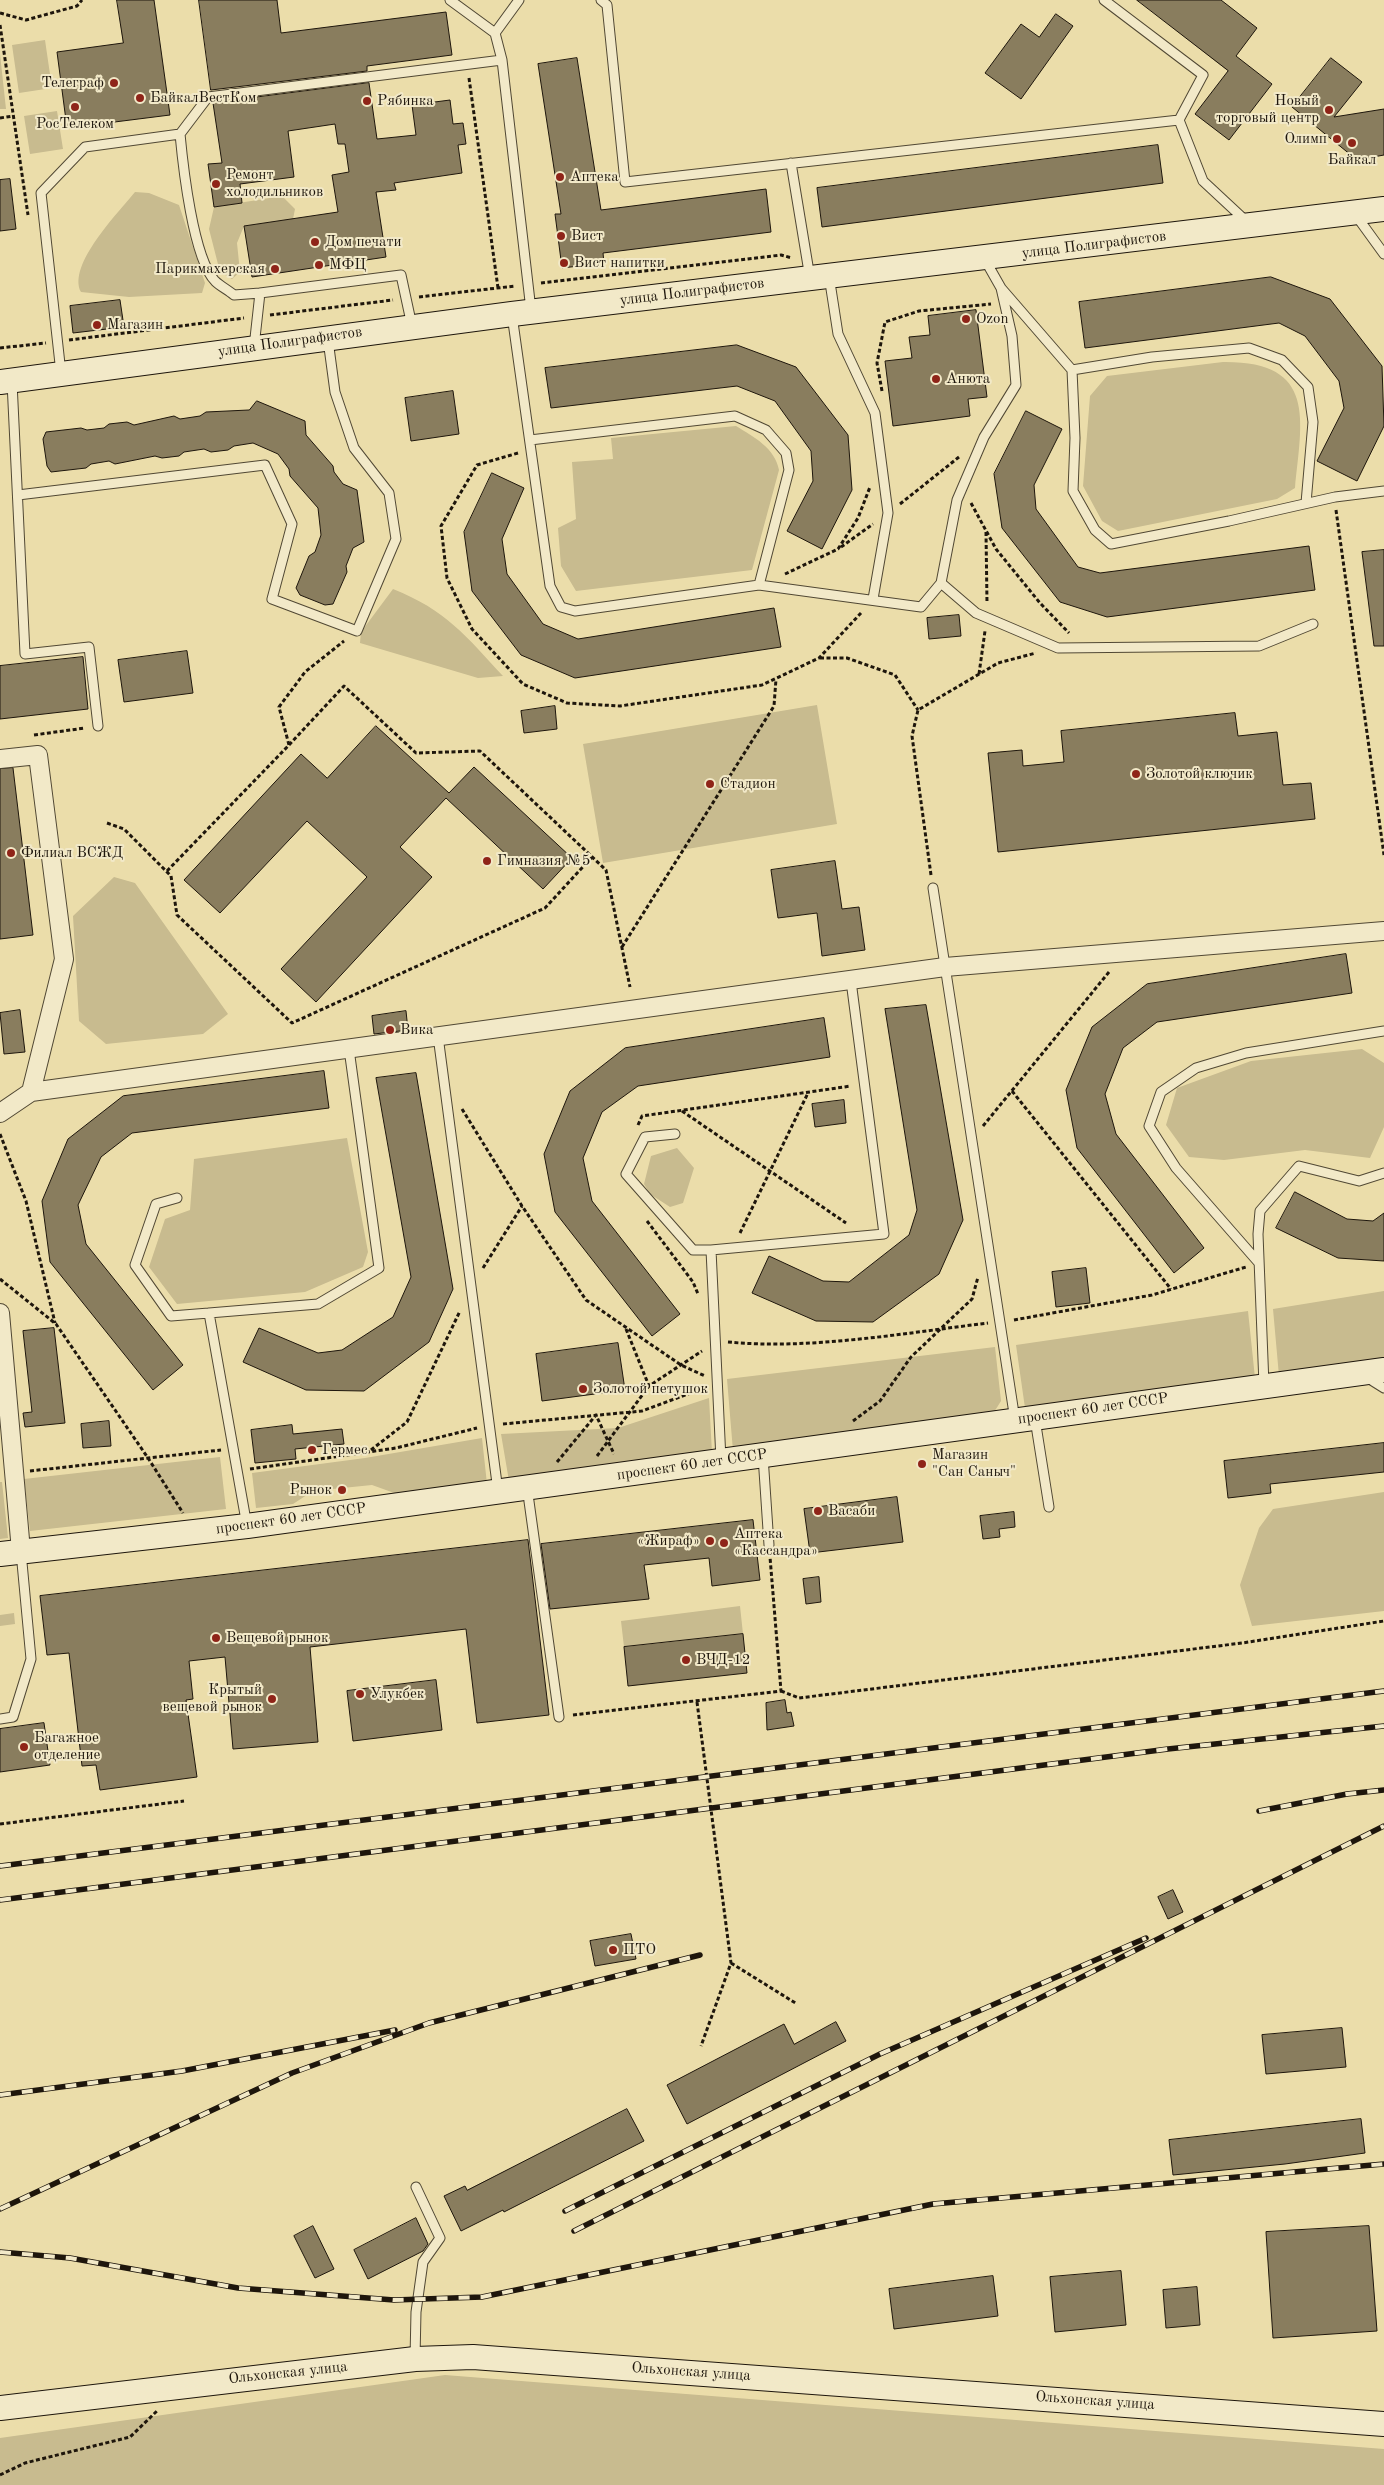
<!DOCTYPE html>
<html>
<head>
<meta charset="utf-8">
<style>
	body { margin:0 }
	canvas { display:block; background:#ebddaa }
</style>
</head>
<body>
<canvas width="1384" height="2485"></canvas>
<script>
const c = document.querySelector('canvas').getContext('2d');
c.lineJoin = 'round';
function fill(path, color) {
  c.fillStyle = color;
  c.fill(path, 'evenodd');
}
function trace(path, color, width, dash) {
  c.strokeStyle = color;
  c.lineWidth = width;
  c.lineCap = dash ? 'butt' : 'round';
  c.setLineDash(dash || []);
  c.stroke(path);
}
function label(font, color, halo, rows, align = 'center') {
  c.font = font + ' "Old Standard TT",serif';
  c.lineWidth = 4;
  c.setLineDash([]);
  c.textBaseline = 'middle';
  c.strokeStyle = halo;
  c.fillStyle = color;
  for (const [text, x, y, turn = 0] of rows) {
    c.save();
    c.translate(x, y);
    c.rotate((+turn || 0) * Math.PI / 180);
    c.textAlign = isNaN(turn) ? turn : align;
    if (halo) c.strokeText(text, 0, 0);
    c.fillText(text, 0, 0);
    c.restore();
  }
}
fill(new Path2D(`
	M45,40L52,88L19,93L12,45Z
	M0,54L6,109H0Z
	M57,111L63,149L30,154L24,116Z
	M135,192L149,193L179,205L205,283L202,293L129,297L81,292C67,265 118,213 135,192Z
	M282,196L295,209L293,219L244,226L237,243L240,272L232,279L220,272L209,229L214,207Z
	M1223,362C1317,361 1302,419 1295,488L1277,499L1118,531L1102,521L1083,486L1090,396L1107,376Z
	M736,426C754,437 775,448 779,470L752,570L576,591L561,566L558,528L576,519L572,462L613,459L611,438Z
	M393,589C446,610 466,636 503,676L478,678L360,643L361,632Z
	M817,705L837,824L603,863L583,744Z
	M114,877L135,883L228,1014L203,1034L106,1044L79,1021L73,916Z
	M1362,1049L1384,1063V1127L1370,1158L1305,1150L1224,1160L1189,1157L1166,1125L1177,1088L1251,1061Z
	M347,1138L368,1252L363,1267L305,1292L177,1304L149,1267L165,1219L190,1210L194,1159Z
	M677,1148L694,1168L683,1203L670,1207L650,1194L644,1184L651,1156Z
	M1384,1291V1361L1279,1376L1273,1309Z
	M1248,1311L1255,1378L1025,1408L1016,1345Z
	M995,1347L1001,1401L991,1417L733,1451L727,1379Z
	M709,1398L712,1453L509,1481L501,1434L618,1428Z
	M482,1438L487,1484L397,1494L372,1485L313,1491L293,1504L256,1508L252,1473L365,1458Z
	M220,1457L226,1509L30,1531L24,1479Z
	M0,1482H2L8,1538L0,1539Z
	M1384,1492V1611L1252,1626L1240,1585L1259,1528L1273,1509Z
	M740,1606L743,1634L624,1647L621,1621Z
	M14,1613L15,1624L0,1626V1615Z
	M445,2375L1384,2449V2485H0V2438Z`), '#c8bb8f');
const building = new Path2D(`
	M117,0H154L170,115L67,128L57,52L123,43Z
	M199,0H277L281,33L446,12L452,55L367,66V71L211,90Z
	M1137,0H1221L1257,28L1236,56L1272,84L1229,140L1195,114L1228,71Z
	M1056,14L1073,26L1021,99L985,73L1021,24L1039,37Z
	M577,58L601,210L766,189L771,232L603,253L604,263L562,268L555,214H561L538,64Z
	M1331,58L1362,82L1334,117L1384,109V155L1357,160L1292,107Z
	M369,83L377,139L416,135L412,105L450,100L453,124L463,123L466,144L458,145L462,173L394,183L396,190L376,192L386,257L252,277L244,226L338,212L332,175L349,172L345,144H338L335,124L288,131L294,177L240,184L242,203L214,207L208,164L222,163L213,103Z
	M1158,145L1163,183L822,227L817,188Z
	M10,179L16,229L0,231V180Z
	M1271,277L1330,299L1382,366L1384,426L1357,481L1317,461L1344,408L1339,381L1305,336L1279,323L1085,348L1079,302Z
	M120,300L124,327L73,333L70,306Z
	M976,310L987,397L968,399L970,416L893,426L885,361L912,358L909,337L930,335L928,316Z
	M737,345L796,367L848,435L852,490L822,549L787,531L813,481L811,451L775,401L737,386L551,408L545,368Z
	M453,391L459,434L411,441L405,398Z
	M257,401L305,421L306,435L333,466L334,472L343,484L357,490L364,542L353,548L346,566L347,572L333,604L325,605L300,595L296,588L309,556L315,552L321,535L318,508L290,476L289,469L278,454L253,443L234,446L228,450L211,452L204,449L184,452L179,456L162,458L155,456L115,464L109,461L91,464L86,468L51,472L47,466L43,439L46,432L81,428L87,430L104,428L109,424L127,422L134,425L174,416L180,419L200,416L206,412L249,410Z
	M1026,411L1062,429L1034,485L1036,509L1078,567L1100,573L1309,546L1315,590L1107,617L1060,602L1002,528L994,474Z
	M492,473L524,488L502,539L507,574L543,624L578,639L774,608L781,647L575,678L521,655L472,591L464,532Z
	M1384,550V646H1374L1362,552Z
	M959,615L961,636L929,639L927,618Z
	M187,651L193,693L124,702L118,660Z
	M83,657L88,709L0,719V666Z
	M555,706L557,729L524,733L521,711Z
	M1235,713L1238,736L1277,732L1283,785L1311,783L1315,819L998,852L988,753L1022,750L1023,766L1064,762L1061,731Z
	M376,726L449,793L474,767L572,858L543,889L446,798L400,847L432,877L316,1002L281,969L367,877L307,821L220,913L184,880L301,754L327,778Z
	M13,768L33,935L0,939V769Z
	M835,861L842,909L859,907L865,950L822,956L817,913L778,918L771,870Z
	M1346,954L1352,993L1157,1022L1123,1048L1105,1094L1116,1134L1204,1248L1174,1273L1077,1148L1066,1090L1092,1027L1147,984Z
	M926,1005L963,1220L939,1274L873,1322L816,1321L752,1293L769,1256L823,1281L849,1282L909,1235L917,1210L885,1009Z
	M20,1010L25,1052L4,1054L0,1013Z
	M406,1011L408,1030L374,1034L372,1016Z
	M824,1018L830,1057L638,1086L602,1112L583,1158L592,1201L680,1314L652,1336L555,1212L544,1154L570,1091L625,1048Z
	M324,1071L329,1108L132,1133L101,1157L78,1205L86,1244L183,1365L153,1390L50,1262L42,1201L68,1139L123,1096Z
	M416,1073L453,1289L429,1342L364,1391L306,1390L243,1362L259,1328L318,1353L342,1350L393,1317L411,1277L376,1078Z
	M844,1100L846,1123L815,1127L812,1104Z
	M1295,1192L1347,1219L1373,1221L1384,1213V1261L1338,1258L1276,1228Z
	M1086,1268L1090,1303L1056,1307L1052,1272Z
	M54,1328L65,1423L25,1427L23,1413L32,1412L23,1331Z
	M618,1343L625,1390L542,1401L536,1354Z
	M109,1421L111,1446L83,1448L81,1424Z
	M292,1425L293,1434L342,1429L344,1444L295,1449L296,1459L255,1463L251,1430Z
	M1384,1443V1472L1270,1484L1271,1493L1228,1498L1224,1461Z
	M897,1497L903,1542L810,1553L804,1509Z
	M1014,1512L1015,1527L999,1529L1000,1537L983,1539L980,1516Z
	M753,1520L760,1580L712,1586L709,1558L644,1565L649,1599L550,1609L541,1544Z
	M528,1540L549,1715L477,1723L466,1629L310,1647L318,1742L233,1749L225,1657L189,1661L193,1699L186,1700L197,1777L100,1790L96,1765L82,1766L69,1653L47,1655L40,1596Z
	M819,1577L821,1602L806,1604L803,1579Z
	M743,1634L747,1673L628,1686L624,1647Z
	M436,1680L442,1730L353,1741L347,1691Z
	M785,1700L787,1713L791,1712L794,1726L767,1730L766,1703Z
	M44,1723L50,1765L0,1772V1729Z
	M1173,1890L1183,1912L1168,1919L1158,1897Z
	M631,1934L636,1959L595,1966L590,1941Z
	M836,2022L846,2041L687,2124L667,2085L784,2024L794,2044Z
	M1342,2028L1346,2067L1266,2074L1262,2035Z
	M627,2109L644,2141L504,2212L503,2210L461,2231L444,2196L465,2186L467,2190Z
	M1361,2119L1365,2153L1285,2164L1173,2175L1169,2140Z
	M416,2218L428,2244L423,2251L368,2279L354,2250Z
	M313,2226L334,2269L315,2278L294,2236Z
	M1369,2226L1377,2331L1273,2338L1266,2232Z
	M1121,2271L1126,2325L1055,2332L1050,2277Z
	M993,2276L998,2316L894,2329L889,2289Z
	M1197,2287L1200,2325L1166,2328L1163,2290Z`);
fill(building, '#897d5e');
trace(building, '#1e160c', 1);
const lane = new Path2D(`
	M450,0L495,33L502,60L531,310
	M601,0L607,5L625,182L1179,120L1203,181L1246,221
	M1104,0L1203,75L1179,120
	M495,33L519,0
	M180,134L208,97L502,60
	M791,163L810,278
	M1355,214L1384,254
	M984,258L1001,288L1072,370
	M829,276L838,334L875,413L888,513L873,599
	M512,315L550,586L561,607L575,611L759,585L921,607L941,583L957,500L984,437L1016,385L1012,336L1001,288
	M254,347L260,293L401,275L412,326
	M61,373L41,193L85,147L180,134C183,166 193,258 215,281C220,286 228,290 234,295L260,293
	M12,382L25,654L89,647L98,726
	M530,440L735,416L766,430L786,453L789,470L759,585
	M18,495L265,465L292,524L272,599L357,631L396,539L389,493L354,448L335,392L328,340
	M1306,503L1313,422L1308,387L1282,360L1249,348L1152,357L1072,370L1075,438L1073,491L1095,530L1111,544L1229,521L1335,497L1384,491
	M941,583L976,613L1058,648L1259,646L1313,624
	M933,888L1015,1420
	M438,1036L498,1491
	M675,1134L645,1137L626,1174L693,1250H711
	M177,1198L156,1204L135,1265L171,1316L209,1313
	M1259,1263L1176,1168L1149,1126L1161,1092L1196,1068L1246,1053L1384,1031
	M1368,1378L1384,1388
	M1264,1385L1258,1234L1260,1211L1299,1166L1359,1181L1384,1173
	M1035,1419L1049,1507
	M763,1456L769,1545
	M721,1460L711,1250L884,1234L851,981
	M527,1487L559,1717
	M247,1526L209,1313L318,1304L379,1268L349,1049
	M0,1719L13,1717L31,1659L21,1552
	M415,2358L416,2312L423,2262L440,2238L416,2187`);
const street = new Path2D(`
	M0,759L38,755L64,959L31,1092
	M0,1113L31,1092L945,967L1384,931
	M0,1313L21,1551`);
const secondary = new Path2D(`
	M0,382L512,314L1384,209
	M0,1554L247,1526L1384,1370
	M0,2408L415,2359L473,2357L1384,2424`);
trace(lane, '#514834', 11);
trace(street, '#514834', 20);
trace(secondary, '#1e160c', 26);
trace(new Path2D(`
	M0,13L26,20L77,6L82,0
	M0,25L28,215
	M469,78L498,288
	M0,118L13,116
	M541,283L781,255L792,258
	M419,297L515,286
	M270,315L393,300
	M69,340L244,318
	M0,348L46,343
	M882,391L877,363L885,322L919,311L991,304
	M518,453L477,465L441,526L447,578L472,629L523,684L567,703L620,706L762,685L819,658L861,613
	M971,503L996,549L1040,603L1069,633
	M900,504L959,457
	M1336,510L1384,855
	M986,532L987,603
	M841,547L873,524
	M785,574L838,549L858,518L870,487
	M820,658H847L895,675L918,710
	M979,674L985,631
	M34,735L85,728
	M289,745L344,686L416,753L480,751L606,870L630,987
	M107,823L124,829L171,876L177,915L292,1023L545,908L592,857
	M167,871L289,745L279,707L305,672L344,641
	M931,875L912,736L918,710L998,663L1036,653
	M622,947L774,706L776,679
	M1012,1091L1171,1289
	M462,1109L522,1206L586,1300L681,1365L705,1376
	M682,1111L846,1223
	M638,1125L642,1116L851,1086
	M983,1126L1109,972
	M0,1134L26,1201L55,1323
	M647,1221L693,1282L698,1294
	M740,1233L808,1093
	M483,1268L522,1206
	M0,1279L56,1324L148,1458L183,1513
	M1014,1320L1152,1295L1246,1267
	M626,1329L649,1386
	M728,1342C810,1350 905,1333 988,1323
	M853,1421L880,1401L911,1357L972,1299L978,1277
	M503,1424L642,1411L704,1388
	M371,1450L407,1422L460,1311
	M597,1456L649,1386L702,1351
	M557,1462L596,1415L614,1454
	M250,1469L396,1448L477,1428
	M30,1471L221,1450
	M781,1691L799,1698L1242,1643L1384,1621
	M697,1702L731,1963L701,2046
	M573,1715L781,1691L770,1557
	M0,1824L184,1801
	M731,1963L797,2004
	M0,2475L25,2463L130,2437L157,2411`), '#1e160c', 3, [4, 2.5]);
trace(lane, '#f2e9c8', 9);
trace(street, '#f2e9c8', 18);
trace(secondary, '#f2e9c8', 24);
const rail = new Path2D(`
	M1259,1811L1347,1794L1384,1790
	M0,1866L1384,1691
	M0,1900L1168,1749L1384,1726
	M0,2095L182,2071L395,2030
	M0,2209L292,2073L429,2023L700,1955
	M565,2211L880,2054L1146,1938
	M574,2231L1384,1826
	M0,2252L70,2258L238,2288L394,2300L482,2297L933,2204L1384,2164`);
trace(rail, '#1e160c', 5.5);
trace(rail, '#f2e9c8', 4, [11]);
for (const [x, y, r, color] of [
	[114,83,5,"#8f2418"],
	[140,98,5,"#8f2418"],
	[367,101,5,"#8f2418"],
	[75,107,5,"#8f2418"],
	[1329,110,5,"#8f2418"],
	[1337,139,5,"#8f2418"],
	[1352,143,5,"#8f2418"],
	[560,177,5,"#8f2418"],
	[216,184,5,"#8f2418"],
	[561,236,5,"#8f2418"],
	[315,242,5,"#8f2418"],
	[564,263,5,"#8f2418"],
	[319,265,5,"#8f2418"],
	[275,269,5,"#8f2418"],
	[966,319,5,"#8f2418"],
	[97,325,5,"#8f2418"],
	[936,379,5,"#8f2418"],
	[1136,774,5,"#8f2418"],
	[710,784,5,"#8f2418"],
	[11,853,5,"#8f2418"],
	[487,861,5,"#8f2418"],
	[390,1030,5,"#8f2418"],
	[583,1389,5,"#8f2418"],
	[312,1450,5,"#8f2418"],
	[922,1464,5,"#8f2418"],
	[342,1490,5,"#8f2418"],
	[818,1511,5,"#8f2418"],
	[710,1541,5,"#8f2418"],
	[724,1543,5,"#8f2418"],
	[216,1638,5,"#8f2418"],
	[686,1660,5,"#8f2418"],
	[360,1694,5,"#8f2418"],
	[272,1699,5,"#8f2418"],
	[24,1747,5,"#8f2418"],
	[613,1950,5,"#8f2418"]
]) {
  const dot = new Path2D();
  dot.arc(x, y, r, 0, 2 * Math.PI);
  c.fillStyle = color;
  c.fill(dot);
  trace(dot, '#f2e9c8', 2);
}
label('15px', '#1e160c', '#f2e9c8', [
	["Телеграф",104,83,"right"],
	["БайкалВестКом",150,98],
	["Рябинка",377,101],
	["Новый",1319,101,"right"],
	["торговый центр",1319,118,"right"],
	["РосТелеком",75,124,"center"],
	["Олимп",1327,139,"right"],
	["Байкал",1352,160,"center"],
	["Ремонт",226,175],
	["холодильников",226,192],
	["Аптека",570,177],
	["Вист",571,236],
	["Дом печати",325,242],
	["Вист напитки",574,263],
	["МФЦ",329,265],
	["Парикмахерская",265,269,"right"],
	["Ozon",976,319],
	["Магазин",107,325],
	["Анюта",946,379],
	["Золотой ключик",1146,774],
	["Стадион",720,784],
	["Филиал ВСЖД",21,853],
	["Гимназия №5",497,861],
	["Вика",400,1030],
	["Золотой петушок",593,1389],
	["Гермес",322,1450],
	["Магазин",932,1455],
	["\"Сан Саныч\"",932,1472],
	["Рынок",332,1490,"right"],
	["Васаби",828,1511],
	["Аптека",734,1534],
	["«Кассандра»",734,1551],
	["«Жираф»",700,1541,"right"],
	["Вещевой рынок",226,1638],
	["ВЧД-12",696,1660],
	["Крытый",262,1690,"right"],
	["вещевой рынок",262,1707,"right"],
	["Улукбек",370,1694],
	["Багажное",34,1738],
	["отделение",34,1755],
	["ПТО",623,1950]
], 'left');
label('15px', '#1e160c', '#f2e9c8', [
	["улица Полиграфистов",1094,245,-7],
	["улица Полиграфистов",692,292,-7],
	["улица Полиграфистов",290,342,-8],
	["проспект 60 лет СССР",1093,1409,-8],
	["проспект 60 лет СССР",692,1465,-8],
	["проспект 60 лет СССР",291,1519,-8],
	["Ольхонская улица",691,2372,4],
	["Ольхонская улица",288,2373,-6],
	["Ольхонская улица",1095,2401,4]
]);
</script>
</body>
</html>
